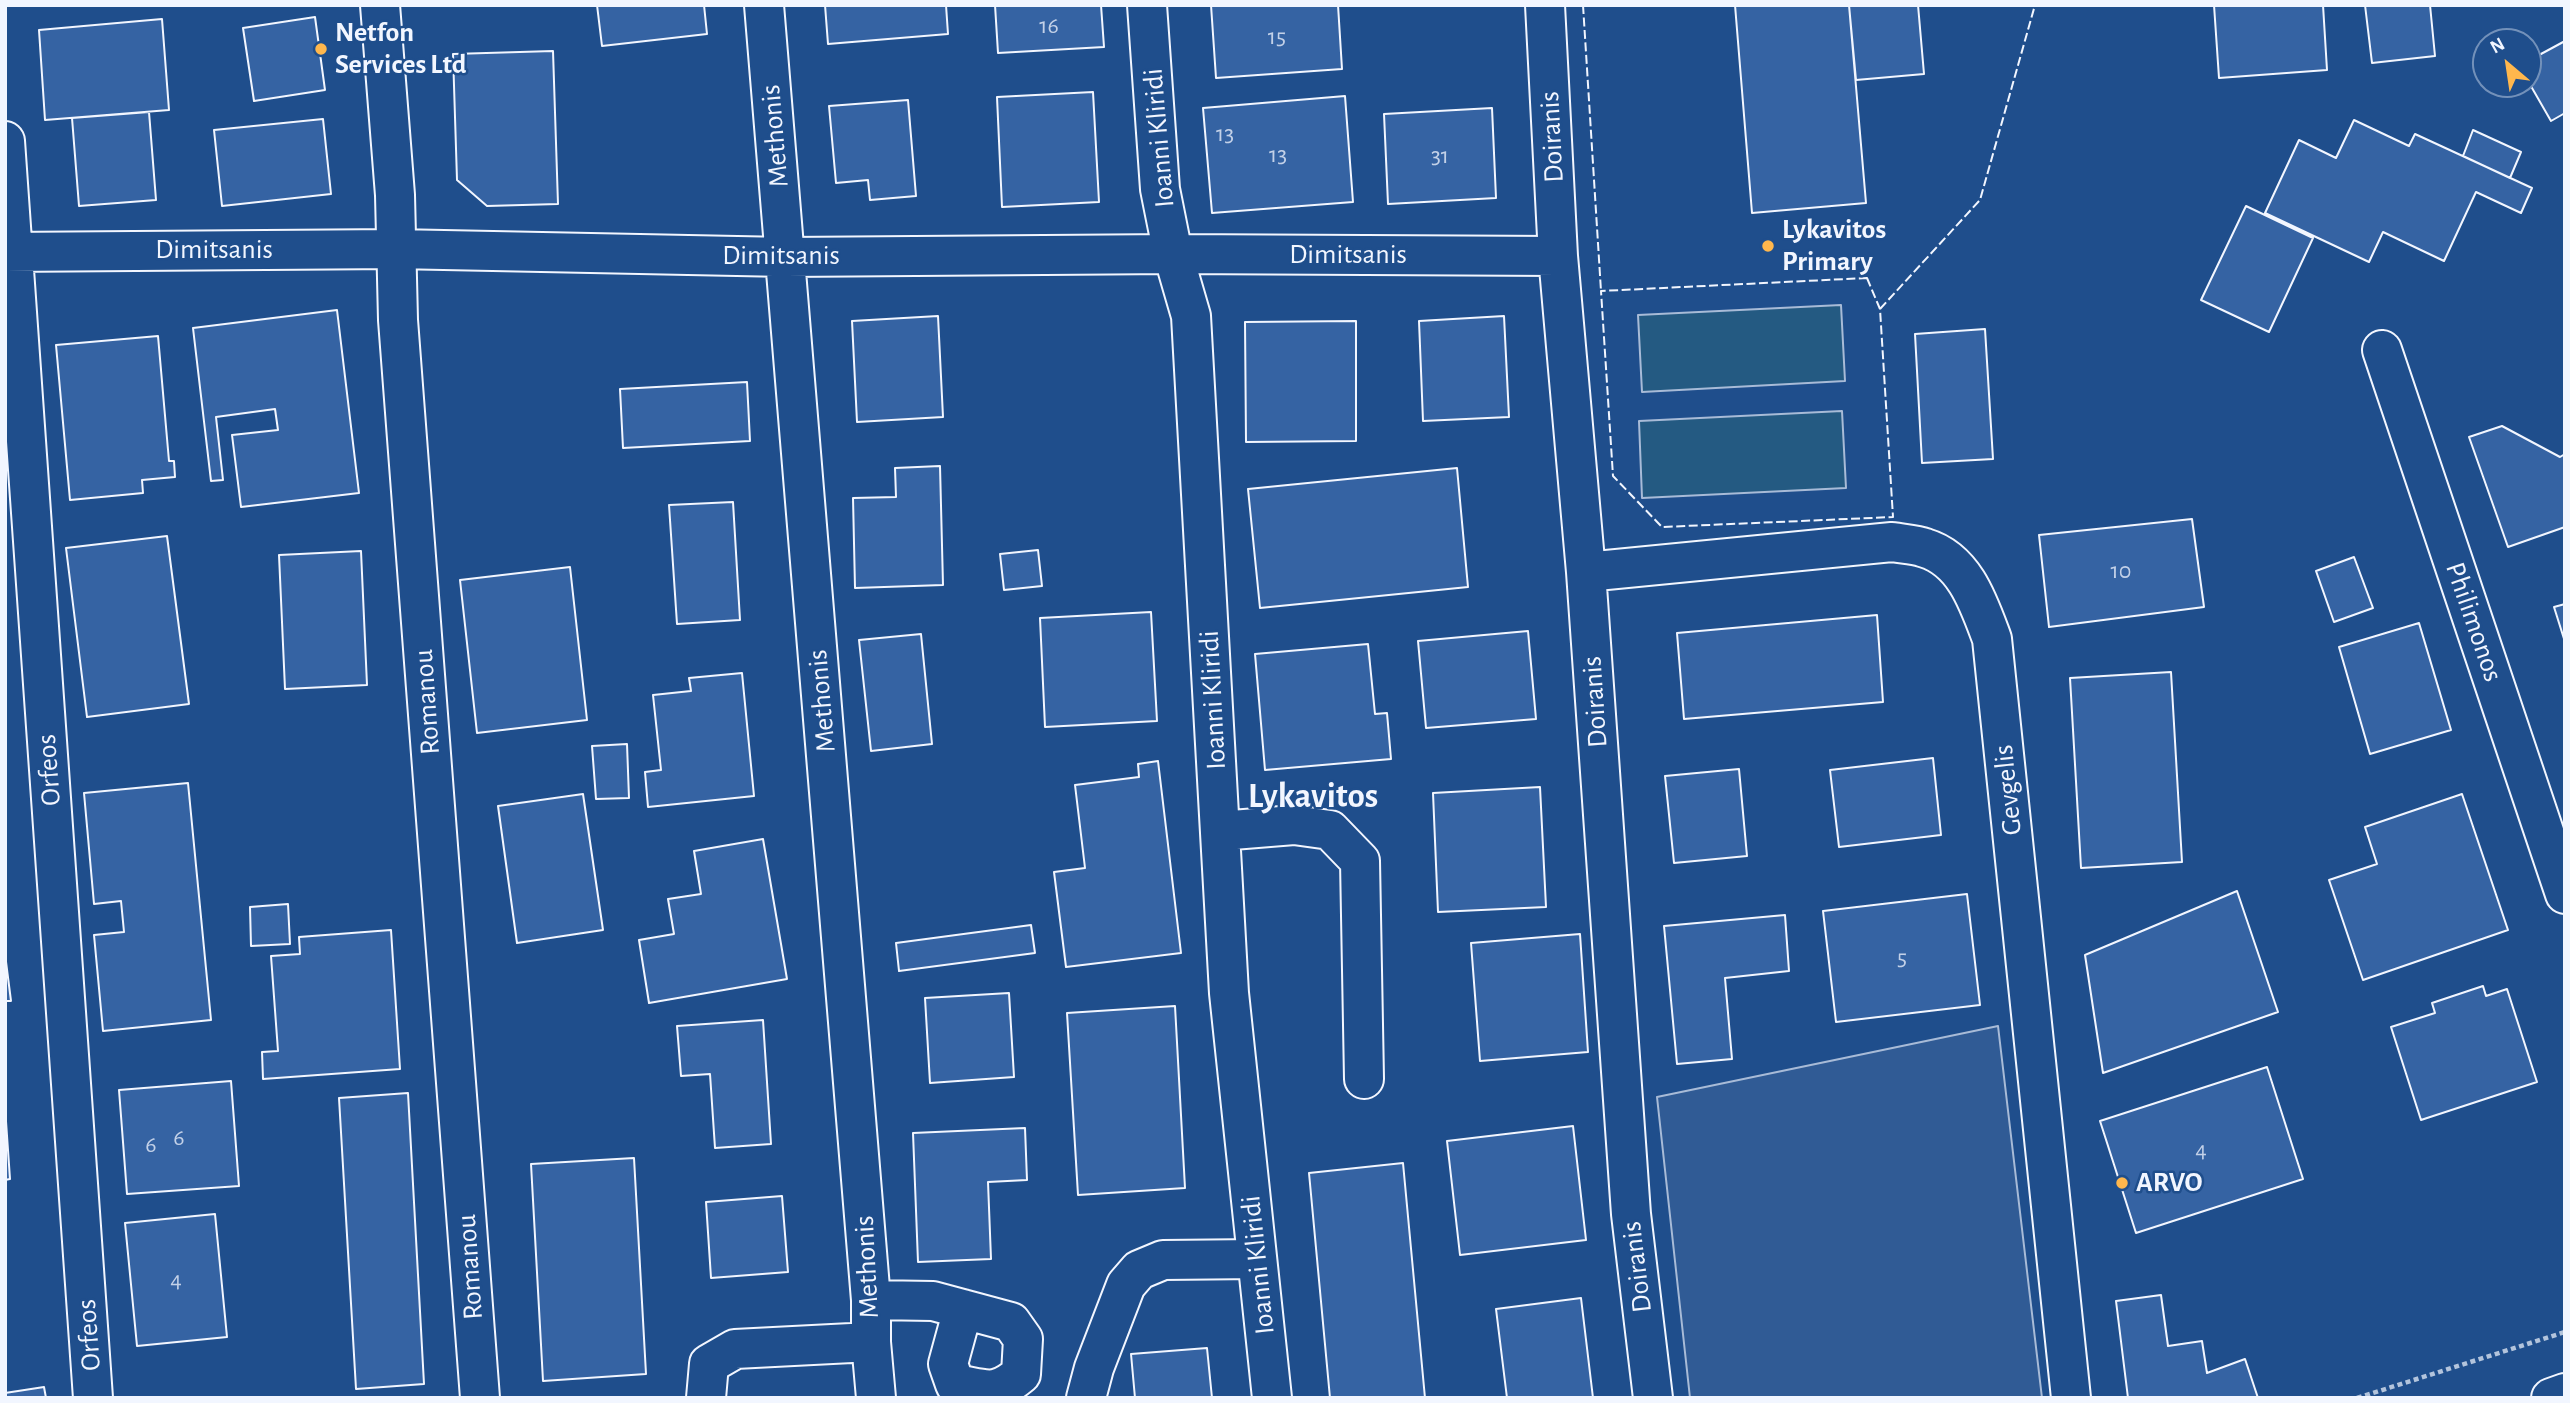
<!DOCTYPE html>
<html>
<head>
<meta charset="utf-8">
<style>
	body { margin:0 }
	#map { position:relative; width:2570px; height:1403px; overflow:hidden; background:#1f4e8c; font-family:"Alegreya Sans",sans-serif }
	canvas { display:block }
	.frame { position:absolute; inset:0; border:7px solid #f2f6ff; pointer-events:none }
	.north { position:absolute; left:2472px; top:28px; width:70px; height:70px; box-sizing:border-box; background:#1f4e8c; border:2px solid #7391ba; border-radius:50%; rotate:331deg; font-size:19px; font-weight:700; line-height:28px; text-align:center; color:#f2f6ff }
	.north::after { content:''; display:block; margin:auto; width:24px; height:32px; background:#ffb74d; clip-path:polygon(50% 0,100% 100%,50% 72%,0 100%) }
</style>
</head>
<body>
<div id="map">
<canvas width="2570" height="1403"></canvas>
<div class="frame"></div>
<div class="north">N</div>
</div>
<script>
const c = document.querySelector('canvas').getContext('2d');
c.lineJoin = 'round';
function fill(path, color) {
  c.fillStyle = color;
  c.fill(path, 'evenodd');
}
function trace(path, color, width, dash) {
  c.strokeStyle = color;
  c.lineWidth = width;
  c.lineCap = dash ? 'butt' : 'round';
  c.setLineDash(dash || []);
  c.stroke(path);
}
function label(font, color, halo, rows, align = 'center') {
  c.font = font + ' "Alegreya Sans",sans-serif';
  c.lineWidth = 5;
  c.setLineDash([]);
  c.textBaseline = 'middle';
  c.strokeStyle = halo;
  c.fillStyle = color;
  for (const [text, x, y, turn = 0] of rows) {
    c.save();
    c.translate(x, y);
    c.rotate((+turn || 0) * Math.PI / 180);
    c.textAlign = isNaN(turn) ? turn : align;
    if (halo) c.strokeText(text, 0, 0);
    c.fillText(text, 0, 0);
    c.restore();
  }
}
const green = new Path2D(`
	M1841,305L1845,381L1642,392L1638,315Z
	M1842,411L1846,488L1642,498L1639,421Z`);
fill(green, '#245a82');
trace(green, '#a8bbd7', 2);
const parking = new Path2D(`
	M1998,1026L2042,1398H1690L1657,1097Z`);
fill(parking, '#305b95');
trace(parking, '#a8bbd7', 2);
const building = new Path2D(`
	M597,5H704L707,34L602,46Z
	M825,5H946L948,34L828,44Z
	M995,5H1101L1104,47L998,53Z
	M1211,5H1338L1342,69L1216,78Z
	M1735,5H1849L1866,203L1752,213Z
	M1849,5H1918L1924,74L1856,80Z
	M2214,5H2323L2327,70L2219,78Z
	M2365,5H2430L2435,56L2372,63Z
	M315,17L325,90L254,101L243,28Z
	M162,19L169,110L45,120L39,30Z
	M2565,41V113L2551,121L2528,81V61Z
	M553,51L558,204L487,206L457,180L453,54Z
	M1093,92L1099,202L1002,207L997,97Z
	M1345,96L1353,202L1212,213L1203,108Z
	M908,100L916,196L870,200L868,180L836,183L829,106Z
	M1492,108L1496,198L1388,204L1384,114Z
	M149,112L156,200L79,206L72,118Z
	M323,119L331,194L222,206L214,130Z
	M2354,120L2409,146L2415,134L2532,188L2521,213L2476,192L2444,261L2383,232L2369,262L2265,213L2299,140L2336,158Z
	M2473,130L2521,152L2510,178L2463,156Z
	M2246,206L2313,238L2269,332L2201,300Z
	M337,310L359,493L241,507L232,435L278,430L275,409L216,417L223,480L211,481L193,328Z
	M938,316L943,417L857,422L852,321Z
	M1504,316L1509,417L1423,421L1419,321Z
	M1356,321V441L1246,442L1245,322Z
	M1985,329L1993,459L1922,463L1915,334Z
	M158,336L169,461H174L175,477L142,480L143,493L70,500L56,345Z
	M747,382L750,441L623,448L620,389Z
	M2502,426L2560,457L2565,454V527L2508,547L2469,437Z
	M940,466L943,585L855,588L853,498L896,497L895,468Z
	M1457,468L1468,587L1260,608L1248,489Z
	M733,502L740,620L677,624L669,505Z
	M2192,519L2204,607L2049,627L2039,535Z
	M167,536L189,704L87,717L66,548Z
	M1038,550L1042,586L1004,590L1000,554Z
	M361,551L367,685L285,689L279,555Z
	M2354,557L2373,608L2334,622L2316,571Z
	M570,567L587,720L477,733L460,580Z
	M2565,604V642L2554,607Z
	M1151,612L1157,721L1045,727L1040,618Z
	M1877,615L1883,702L1684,719L1677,633Z
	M2419,623L2451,730L2370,754L2339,647Z
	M1528,631L1536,719L1426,728L1418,641Z
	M921,634L932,744L871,751L859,640Z
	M1368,644L1375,714L1387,713L1391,759L1265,770L1255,654Z
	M2171,672L2182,862L2081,868L2070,678Z
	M742,673L754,796L648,807L645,772L661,770L653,695L691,691L689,678Z
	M627,744L629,798L596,799L592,746Z
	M1933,758L1941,835L1839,847L1830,770Z
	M1158,761L1181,953L1066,967L1054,872L1085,868L1075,785L1139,777L1138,764Z
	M1739,769L1747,856L1674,863L1665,776Z
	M188,783L211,1020L103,1031L94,935L124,932L121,901L94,904L84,793Z
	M1540,787L1546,907L1438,912L1433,793Z
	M583,794L603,930L517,943L498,806Z
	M2462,794L2508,930L2363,980L2329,880L2377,864L2365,827Z
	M763,839L787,979L649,1003L639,940L674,934L668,899L701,894L694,851Z
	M2237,891L2278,1012L2103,1073L2085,955Z
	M1967,894L1980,1005L1836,1022L1823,911Z
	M288,904L290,944L251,946L250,907Z
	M1785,915L1789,971L1725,978L1732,1059L1677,1064L1664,926Z
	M1031,925L1035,953L899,971L896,943Z
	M391,930L400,1069L263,1079L262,1052L278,1051L271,956L300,954L299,937Z
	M1580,934L1588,1052L1480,1061L1471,943Z
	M5,954L11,1001H5Z
	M2483,986L2486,996L2507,989L2537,1082L2421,1120L2391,1027L2435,1013L2432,1003Z
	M1009,993L1014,1077L930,1083L925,998Z
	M1175,1006L1185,1188L1078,1195L1067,1013Z
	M763,1020L771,1144L715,1148L710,1074L681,1076L677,1026Z
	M2267,1067L2303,1179L2136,1233L2100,1121Z
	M231,1081L239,1186L127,1194L119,1090Z
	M408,1093L424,1384L356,1389L339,1098Z
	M5,1107L10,1179L5,1180Z
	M1573,1126L1586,1240L1460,1255L1447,1141Z
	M1025,1128L1027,1180L988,1182L991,1259L918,1262L913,1133Z
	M634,1158L646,1374L543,1381L531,1164Z
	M1403,1163L1425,1398H1330L1309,1173Z
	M782,1196L788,1272L711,1278L706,1202Z
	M215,1214L227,1337L137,1346L125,1223Z
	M2161,1295L2168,1346L2202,1341L2207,1373L2245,1359L2258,1398H2128L2116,1301Z
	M1581,1298L1593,1398H1507L1496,1309Z
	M1207,1348L1212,1398H1135L1131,1354Z
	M44,1387L46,1398H5V1393Z`);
fill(building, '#3563a3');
trace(building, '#f2f6ff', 2);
const minor = new Path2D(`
	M380,5L395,195L398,320L480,1398
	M764,5L871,1300V1342L876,1398
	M1147,5L1160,189L1173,254L1191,316L1229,993L1272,1398
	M1545,5L1558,256L1586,572L1631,1214L1653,1398
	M5,141L93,1398
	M5,252L395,249L786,257L1173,254L1558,256
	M2382,350L2565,894
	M1586,572L1892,542C1903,544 1915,544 1925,548C1965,560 1979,604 1992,639L2071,1398
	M1220,831L1294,825L1330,830L1360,861L1364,1079
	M871,1300L933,1301L1011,1322L1023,1339L1021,1374C994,1397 987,1389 955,1384L948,1364L963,1309
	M706,1398L709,1364L735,1349L871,1342
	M1086,1398L1094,1368L1126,1285L1139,1270L1163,1260L1257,1259`);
const major = new Path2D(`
	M2551,1398L2565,1393`);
trace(minor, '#f2f6ff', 42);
trace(major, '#f2f6ff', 42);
trace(new Path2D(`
	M2357,1398L2565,1332`), '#b3c4dc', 4.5, [5, 3.5]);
trace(minor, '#1f4e8c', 38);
trace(major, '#1f4e8c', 38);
trace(new Path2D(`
	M1583,5L1601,291
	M1867,278L1880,309L1893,517L1662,527L1613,476L1601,291Z
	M1880,309L1980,200L2035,5`), '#f2f6ff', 2, [9, 3.5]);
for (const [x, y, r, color] of [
	[321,49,7,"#ffb74d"],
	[1768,246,7,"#ffb74d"],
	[2122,1183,7,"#ffb74d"]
]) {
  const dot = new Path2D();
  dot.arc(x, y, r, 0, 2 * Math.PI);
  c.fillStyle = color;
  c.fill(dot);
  trace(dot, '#1f4e8c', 2.5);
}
label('24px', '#c3d1e8', null, [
	["16",1049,26],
	["15",1277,37],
	["13",1225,134],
	["13",1278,155],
	["31",1440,156],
	["10",2121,571],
	["5",1902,958],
	["6",179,1138],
	["6",151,1145],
	["4",2201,1150],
	["4",176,1280]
]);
label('bold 28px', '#f2f6ff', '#1f4e8c', [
	["Netfon",335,33],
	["Services Ltd",335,65],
	["Lykavitos",1782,230],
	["Primary",1782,262],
	["ARVO",2136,1183]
], 'left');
label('28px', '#f2f6ff', '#1f4e8c', [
	["Methonis",775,136,-95],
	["Doiranis",1552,137,-93],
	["Ioanni Kliridi",1159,138,-95],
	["Dimitsanis",214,250],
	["Dimitsanis",1348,255],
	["Dimitsanis",781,256],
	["Philimonos",2474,622,71],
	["Ioanni Kliridi",1213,700,-93],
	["Methonis",822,701,-95],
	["Romanou",427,702,-94],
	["Doiranis",1595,702,-94],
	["Orfeos",49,770,-94],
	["Gevgelis",2008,790,-96],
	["Ioanni Kliridi",1258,1265,-96],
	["Romanou",470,1267,-94],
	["Methonis",867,1267,-93],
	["Doiranis",1637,1267,-97],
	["Orfeos",89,1335,-94]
]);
label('bold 35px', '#f2f6ff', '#1f4e8c', [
	["Lykavitos",1313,796]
]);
</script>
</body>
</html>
